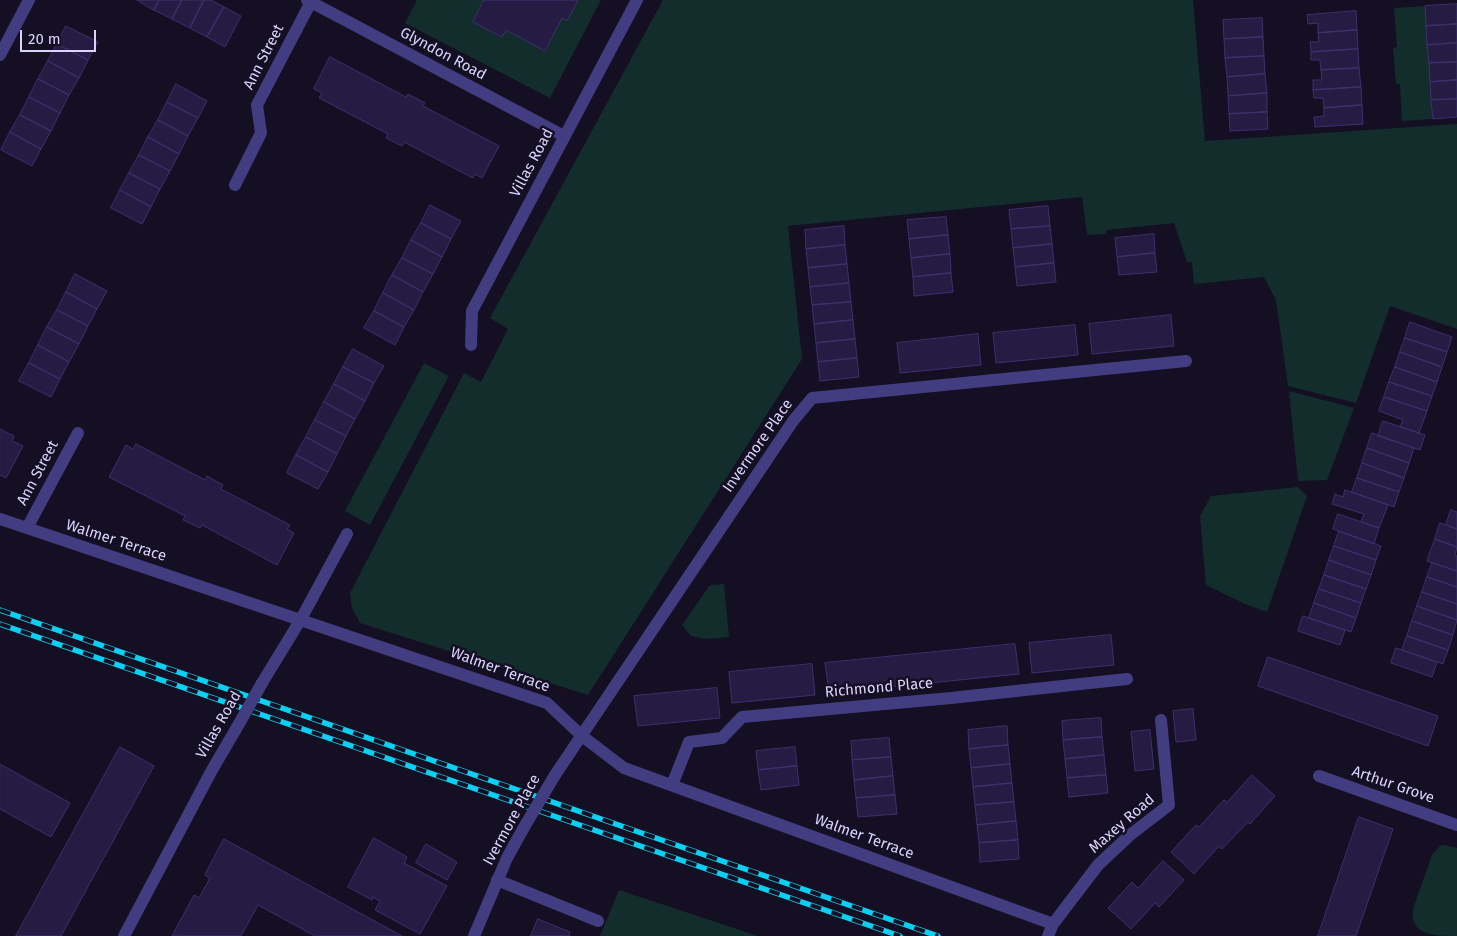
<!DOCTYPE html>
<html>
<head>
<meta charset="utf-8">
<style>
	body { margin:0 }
	#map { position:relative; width:1457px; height:936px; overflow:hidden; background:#140f23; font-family:"Fira Sans",sans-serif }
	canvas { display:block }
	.scale { position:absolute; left:20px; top:30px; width:76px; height:22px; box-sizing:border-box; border:2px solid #dad4fd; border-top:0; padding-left:6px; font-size:15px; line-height:18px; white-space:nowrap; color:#dad4fd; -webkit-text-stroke:4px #140f23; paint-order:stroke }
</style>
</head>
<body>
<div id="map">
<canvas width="1457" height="936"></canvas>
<div class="scale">20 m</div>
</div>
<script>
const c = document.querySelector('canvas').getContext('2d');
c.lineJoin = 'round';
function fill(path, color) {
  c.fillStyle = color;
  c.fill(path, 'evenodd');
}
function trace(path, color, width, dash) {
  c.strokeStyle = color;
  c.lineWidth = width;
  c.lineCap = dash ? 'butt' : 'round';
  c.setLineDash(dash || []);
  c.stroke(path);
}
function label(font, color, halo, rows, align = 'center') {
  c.font = font + ' "Fira Sans",sans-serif';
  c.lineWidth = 5;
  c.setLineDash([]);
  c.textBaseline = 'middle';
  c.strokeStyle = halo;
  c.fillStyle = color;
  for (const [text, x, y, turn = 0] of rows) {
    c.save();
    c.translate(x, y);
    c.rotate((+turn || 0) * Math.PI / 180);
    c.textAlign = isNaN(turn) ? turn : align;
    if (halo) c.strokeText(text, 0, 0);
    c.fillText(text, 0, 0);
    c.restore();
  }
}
fill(new Path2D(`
	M417,0H601L550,98L405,23Z
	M663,0H1193L1205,141L1457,124V329L1390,306L1356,403L1288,386L1276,300L1264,277L1194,284L1192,262H1187L1174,223L1106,230V234L1087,235L1082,197L788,226L802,359L588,695L360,623L352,608L350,593L464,373L481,382L508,329L490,318Z
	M1425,6L1433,119L1402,121L1400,84H1396L1393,48L1397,47L1394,8Z
	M424,363L449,376L370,525L345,511Z
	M1289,391L1354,408L1327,480L1298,481Z
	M1298,487L1307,496L1267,612L1245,604L1206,585L1200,516L1211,496Z
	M724,584L729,637L706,639L691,636L682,625L710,585Z
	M1445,845L1457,848V936C1436,936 1409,936 1413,909L1432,855L1440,846Z
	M619,890L758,936H600Z`), '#132d2d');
const building = new Path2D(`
	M137,0H159L154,10Z
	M159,0H182L172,19L154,10Z
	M182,0H204L190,28L172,19Z
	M204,0H211L224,7L207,37L190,28Z
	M484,0H578L567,21L562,18L545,51L506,30L502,37L473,22Z
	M1457,4V24L1426,26L1425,6Z
	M224,7L241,16L225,47L207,37Z
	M1356,11L1357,30L1318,33V23L1308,24L1307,15Z
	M1262,18L1263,37L1224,39L1223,20Z
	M1457,24V43L1427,45L1426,26Z
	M66,26L98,42L88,60L57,44Z
	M1357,30L1358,49L1311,52L1310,42H1319L1318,33Z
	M1263,37L1264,56L1225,58L1224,39Z
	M1457,43V62L1429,63L1427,45Z
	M57,44L88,60L79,78L48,61Z
	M1358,49L1359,68L1321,70L1320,60H1311V52Z
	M1264,56L1265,74L1227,77L1225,58Z
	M330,57L406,97L408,94L425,103L423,106L499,146L482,178L475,174L473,178L404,142L402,146L386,138L388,134L319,98L322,93L314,89Z
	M48,61L79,78L69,95L38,79Z
	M1457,62V80L1430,82L1429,63Z
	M1359,68L1361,87L1313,90V80H1322L1321,70Z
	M1265,74L1267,93L1228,96L1227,77Z
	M38,79L69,95L60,113L29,97Z
	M1457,80V99L1431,100L1430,82Z
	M176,84L207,101L198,118L167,102Z
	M1361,87L1362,105L1324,108L1323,98H1314L1313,90Z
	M1267,93V112L1229,114L1228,96Z
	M29,97L60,113L51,131L20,115Z
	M1457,99V117L1433,119L1431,100Z
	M167,102L198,118L188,136L158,120Z
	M1362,105L1363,124L1315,127L1314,117L1324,116V108Z
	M1267,112L1268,129L1230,131L1229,114Z
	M20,115L51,131L41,149L10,132Z
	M158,120L188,136L179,154L148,137Z
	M10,132L41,149L32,166L1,150Z
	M148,137L179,154L170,171L139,155Z
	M139,155L170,171L160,189L129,173Z
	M129,173L160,189L151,207L120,190Z
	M120,190L151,207L142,224L111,208Z
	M430,205L461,221L451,239L421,223Z
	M1048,206L1050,226L1011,229L1009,210Z
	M946,217L948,235L909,239L907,220Z
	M421,223L451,239L442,257L411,240Z
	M844,226L845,245L806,249L805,230Z
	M1050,226L1052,244L1013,248L1011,229Z
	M1154,234L1155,253L1117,257L1115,238Z
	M948,235L950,254L911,258L909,239Z
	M411,240L442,257L433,274L402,258Z
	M1052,244L1054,263L1015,267L1013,248Z
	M845,245L847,264L808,268L806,249Z
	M1155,253L1157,272L1119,275L1117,257Z
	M950,254L951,273L913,277L911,258Z
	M402,258L433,274L423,292L392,275Z
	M1054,263L1056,282L1017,286L1015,267Z
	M847,264L849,283L810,287L808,268Z
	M951,273L953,292L914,296L913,277Z
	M75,274L107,291L97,309L66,292Z
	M392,275L423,292L414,310L383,293Z
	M849,283L851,302L812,305L810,287Z
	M66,292L97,309L88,326L57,310Z
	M383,293L414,310L404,327L374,311Z
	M851,302L853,320L814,324L812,305Z
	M57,310L88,326L79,344L47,327Z
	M374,311L404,327L395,345L364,328Z
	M1171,315L1174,346L1092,354L1089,324Z
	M853,320L855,339L816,343L814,324Z
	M1410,322L1452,337L1447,352L1405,338Z
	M1075,325L1078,355L996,363L993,333Z
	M47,327L79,344L69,362L38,345Z
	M978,334L981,365L900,373L897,343Z
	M1405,338L1447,352L1442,367L1400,352Z
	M855,339L857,358L818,362L816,343Z
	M38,345L69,362L60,379L29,363Z
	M353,349L384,366L374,383L343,367Z
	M1400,352L1442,367L1437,382L1395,367Z
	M857,358L859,377L820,381L818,362Z
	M29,363L60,379L51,397L19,381Z
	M343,367L374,383L365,401L334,384Z
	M1395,367L1437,382L1432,396L1389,382Z
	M1389,382L1432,396L1427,411L1384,397Z
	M334,384L365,401L355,419L324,402Z
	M1384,397L1427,411L1419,433L1400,427L1403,420L1379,411Z
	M324,402L355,419L346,436L315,420Z
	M315,420L346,436L337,454L306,437Z
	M1383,421L1425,435L1420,450L1378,436Z
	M0,429L14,436L12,441L23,446L6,478L0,475Z
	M1372,433L1414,448L1409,463L1367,448Z
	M306,437L337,454L328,472L296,455Z
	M136,444L205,480L207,476L223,485L221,489L290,525L287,529L294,533L277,565L202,525L200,528L183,520L185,516L109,477L126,445L133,449Z
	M1367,448L1409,463L1404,478L1362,463Z
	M296,455L328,472L318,489L287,473Z
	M1362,463L1404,478L1399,492L1357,478Z
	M1357,478L1399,492L1394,507L1352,492Z
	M1345,490L1388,505L1379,528L1361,522L1364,514L1332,504L1335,494L1343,497Z
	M1451,510L1457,512V529L1446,525Z
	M1338,514L1379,528L1374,544L1333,529Z
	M1440,523L1457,529V547L1435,539Z
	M1339,531L1381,546L1376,560L1334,546Z
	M1435,539L1457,547L1455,555L1457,556V571L1427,561Z
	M1334,546L1376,560L1371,575L1329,560Z
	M1329,560L1371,575L1366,589L1324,575Z
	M1432,563L1457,571V587L1427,577Z
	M1324,575L1366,589L1361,603L1319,589Z
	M1427,577L1457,587V604L1422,592Z
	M1319,589L1361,603L1356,618L1314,603Z
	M1422,592L1457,604V620L1417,606Z
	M1314,603L1356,618L1351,632L1309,618Z
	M1417,606L1457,620L1453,635L1412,621Z
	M1303,616L1345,630L1340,645L1298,631Z
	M1412,621L1453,635L1448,650L1407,636Z
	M1111,635L1114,665L1032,673L1029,643Z
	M1407,636L1448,650L1443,664L1402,650Z
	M1015,644L1019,674L829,693L825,663Z
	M1396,648L1437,662L1432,677L1391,663Z
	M1268,657L1438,716L1428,746L1258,686Z
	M812,664L815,695L732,703L729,672Z
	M717,688L720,718L638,726L634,696Z
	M1193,709L1196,740L1176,742L1173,711Z
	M1101,718L1102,737L1063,740L1062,721Z
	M1007,726L1008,745L969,749L968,730Z
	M1150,730L1154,769L1135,771L1131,732Z
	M1102,737L1104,755L1065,759L1063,740Z
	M889,738L891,757L852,760L851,741Z
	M1008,745L1010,764L971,768L969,749Z
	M120,747L154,766L61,936H16Z
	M795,747L797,766L758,770L756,751Z
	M1104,755L1106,775L1067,778L1065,759Z
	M891,757L893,776L854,780L852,760Z
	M0,764L70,803L51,837L0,809Z
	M1010,764L1012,783L973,787L971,768Z
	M797,766L799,785L761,790L758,770Z
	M1106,775L1108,793L1069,797L1067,778Z
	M1252,775L1275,796L1250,824L1248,822L1222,849L1219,846L1194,874L1171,852L1196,825L1199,827L1224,800L1227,802Z
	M893,776L895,795L856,798L854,780Z
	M1012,783L1014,802L975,805L973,787Z
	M895,795L897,814L858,817L856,798Z
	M1014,802L1016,821L977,825L975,805Z
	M1359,817L1393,829L1356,936H1318Z
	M1016,821L1018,840L979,843L977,825Z
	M374,838L407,857L404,863L447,886L420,934L375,910L380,901L373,897L372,900L348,887Z
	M224,839L402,936H315L258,905L241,936H172L194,895L199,898L210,878L205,875Z
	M1018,840L1019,859L980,862L979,843Z
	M426,844L457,862L447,880L416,863Z
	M1163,861L1184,880L1159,907L1155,903L1131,929L1108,908L1132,882L1138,888Z
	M538,919L570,932L569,936H531Z`);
fill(building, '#261c43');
trace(building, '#3f2f6e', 1);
trace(new Path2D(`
	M307,0L564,136
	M0,55L29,0
	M235,185L261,133L257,105L312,0
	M471,345L472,311L637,0
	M0,519L547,703L582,736L624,768L1053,924
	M27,528L78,433
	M262,683L301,619L347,534
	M555,775L793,421L812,398L1186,361
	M1319,776L1457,825
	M672,785L689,742L722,738L742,717L951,698L1127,679
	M497,880L598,921
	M124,936L212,770L236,729
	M474,936L507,858L523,829
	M1048,936L1053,924L1098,865L1130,835L1169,805L1161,720`), '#423d80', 12);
const rail = new Path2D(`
	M0,610L938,936
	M0,624L900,936`);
trace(rail, '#0bd0f1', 5.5);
trace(rail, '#140f23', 4, [11]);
trace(new Path2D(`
	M236,729L262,683
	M523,829L555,775`), '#423d80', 12);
label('15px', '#dad4fd', '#140f23', [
	["Glyndon Road",443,54,28],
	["Ann Street",264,57,-63],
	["Villas Road",532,163,-62],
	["Invermore Place",758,446,-55],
	["Ann Street",38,473,-62],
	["Walmer Terrace",116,541,18],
	["Walmer Terrace",500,670,20],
	["Richmond Place",879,688,-5],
	["Villas Road",219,725,-60],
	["Arthur Grove",1393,785,19],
	["Ivermore Place",512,820,-61],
	["Maxey Road",1122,824,-41],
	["Walmer Terrace",864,837,20]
]);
</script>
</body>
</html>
